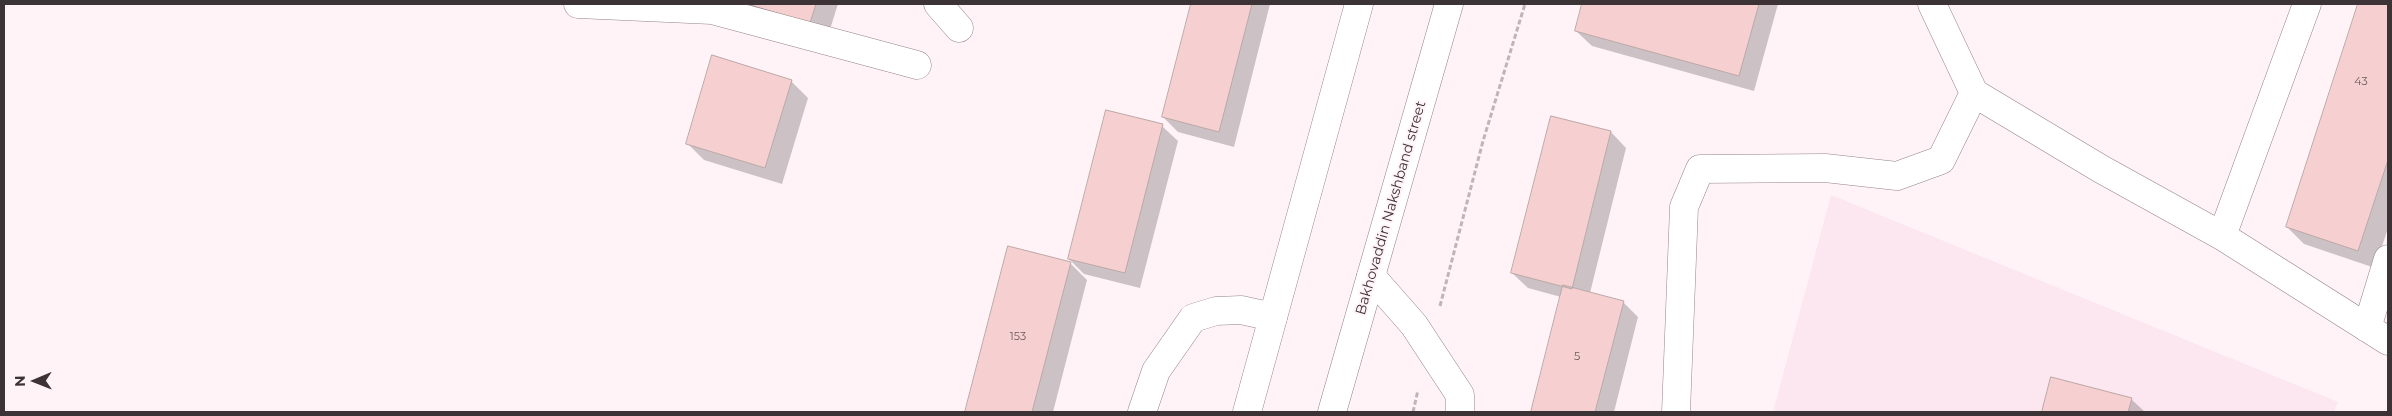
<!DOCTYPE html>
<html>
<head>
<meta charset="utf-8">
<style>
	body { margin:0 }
	#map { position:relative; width:2392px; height:416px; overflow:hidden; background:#fff3f8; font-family:Montserrat,sans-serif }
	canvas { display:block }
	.frame { position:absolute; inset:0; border:5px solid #3b3336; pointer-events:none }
	.north { position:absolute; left:10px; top:356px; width:50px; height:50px; -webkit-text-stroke:4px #fff3f8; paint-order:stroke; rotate:269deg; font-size:14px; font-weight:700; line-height:20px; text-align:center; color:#3b3336 }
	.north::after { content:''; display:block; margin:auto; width:18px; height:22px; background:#3b3336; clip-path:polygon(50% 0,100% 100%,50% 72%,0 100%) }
</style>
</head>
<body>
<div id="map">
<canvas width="2392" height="416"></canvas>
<div class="frame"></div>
<div class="north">N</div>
</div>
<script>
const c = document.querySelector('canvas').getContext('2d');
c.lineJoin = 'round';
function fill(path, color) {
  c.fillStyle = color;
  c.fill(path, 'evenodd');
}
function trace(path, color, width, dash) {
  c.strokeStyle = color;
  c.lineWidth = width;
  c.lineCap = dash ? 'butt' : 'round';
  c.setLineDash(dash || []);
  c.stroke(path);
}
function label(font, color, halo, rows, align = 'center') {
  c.font = font + ' Montserrat,sans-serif';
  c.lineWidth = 4;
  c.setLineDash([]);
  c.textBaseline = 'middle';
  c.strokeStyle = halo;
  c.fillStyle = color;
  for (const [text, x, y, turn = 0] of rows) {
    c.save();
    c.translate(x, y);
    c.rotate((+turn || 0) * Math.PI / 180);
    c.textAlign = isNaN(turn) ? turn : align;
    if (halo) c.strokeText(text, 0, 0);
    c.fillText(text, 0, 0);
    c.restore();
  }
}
fill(new Path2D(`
	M1831,195L2338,402L2334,412H1773Z`), '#fce6f0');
fill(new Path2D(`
	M737,4H838L827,39Z
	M1192,4H1270L1234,147L1178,132L1163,117Z
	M1584,4H1778L1754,91L1592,46L1576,31Z
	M2359,4H2388V228L2375,268L2304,244L2287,227Z
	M791,81L808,98L782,184L704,160L687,143Z
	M1552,117L1611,132L1626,148L1590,293L1623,302L1638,317L1614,412H1532L1561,297L1528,288L1512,273Z
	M1162,126L1178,141L1140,288L1084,274L1069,259Z
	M1008,247L1070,263L1087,280L1053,412H966Z
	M2052,379L2131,399L2145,412H2043Z`), '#0003');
const building = new Path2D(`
	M748,4H816L810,23Z
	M1191,4H1252L1219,132L1162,117Z
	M1582,4H1759L1739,76L1575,31Z
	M2358,4H2388V160L2358,251L2286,227Z
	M712,55L792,80L765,168L686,144Z
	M1106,110L1163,124L1125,273L1068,259Z
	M1551,116L1611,131L1572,289L1511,273Z
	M1008,246L1071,262L1032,412H965Z
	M1563,285L1624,301L1595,412H1531Z
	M2051,377L2132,398L2128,412H2042Z`);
fill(building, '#f6d0d0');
trace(building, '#bba7a7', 1);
const minor = new Path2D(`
	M578,4L712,10L917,65
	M938,4L959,28
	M1932,4L1974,93L2101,169L2222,236L2388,341
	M2222,236L2307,4
	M1371,276L1414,325L1460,395V412
	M2367,328L2388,259
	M1142,412L1156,371L1193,318L1216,311L1241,310L1273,317
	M1676,412L1684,207L1700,169L1825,168L1897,176L1941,160L1974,93`);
const major = new Path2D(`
	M1247,412L1359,4
	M1332,412L1449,4`);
trace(minor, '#95838b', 29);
trace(major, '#95838b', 29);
trace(new Path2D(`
	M1440,306L1483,141L1525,4
	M1413,412L1418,390`), '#bfb5b9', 3, [5, 2.5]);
trace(minor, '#fff', 28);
trace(major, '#fff', 28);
label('11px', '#6a5a5c', null, [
	["43",2361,82],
	["153",1018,337],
	["5",1577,357]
]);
label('14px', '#3b3336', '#fff3f8', [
	["Bakhovaddin Nakshband street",1391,208,-74]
]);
</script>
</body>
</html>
